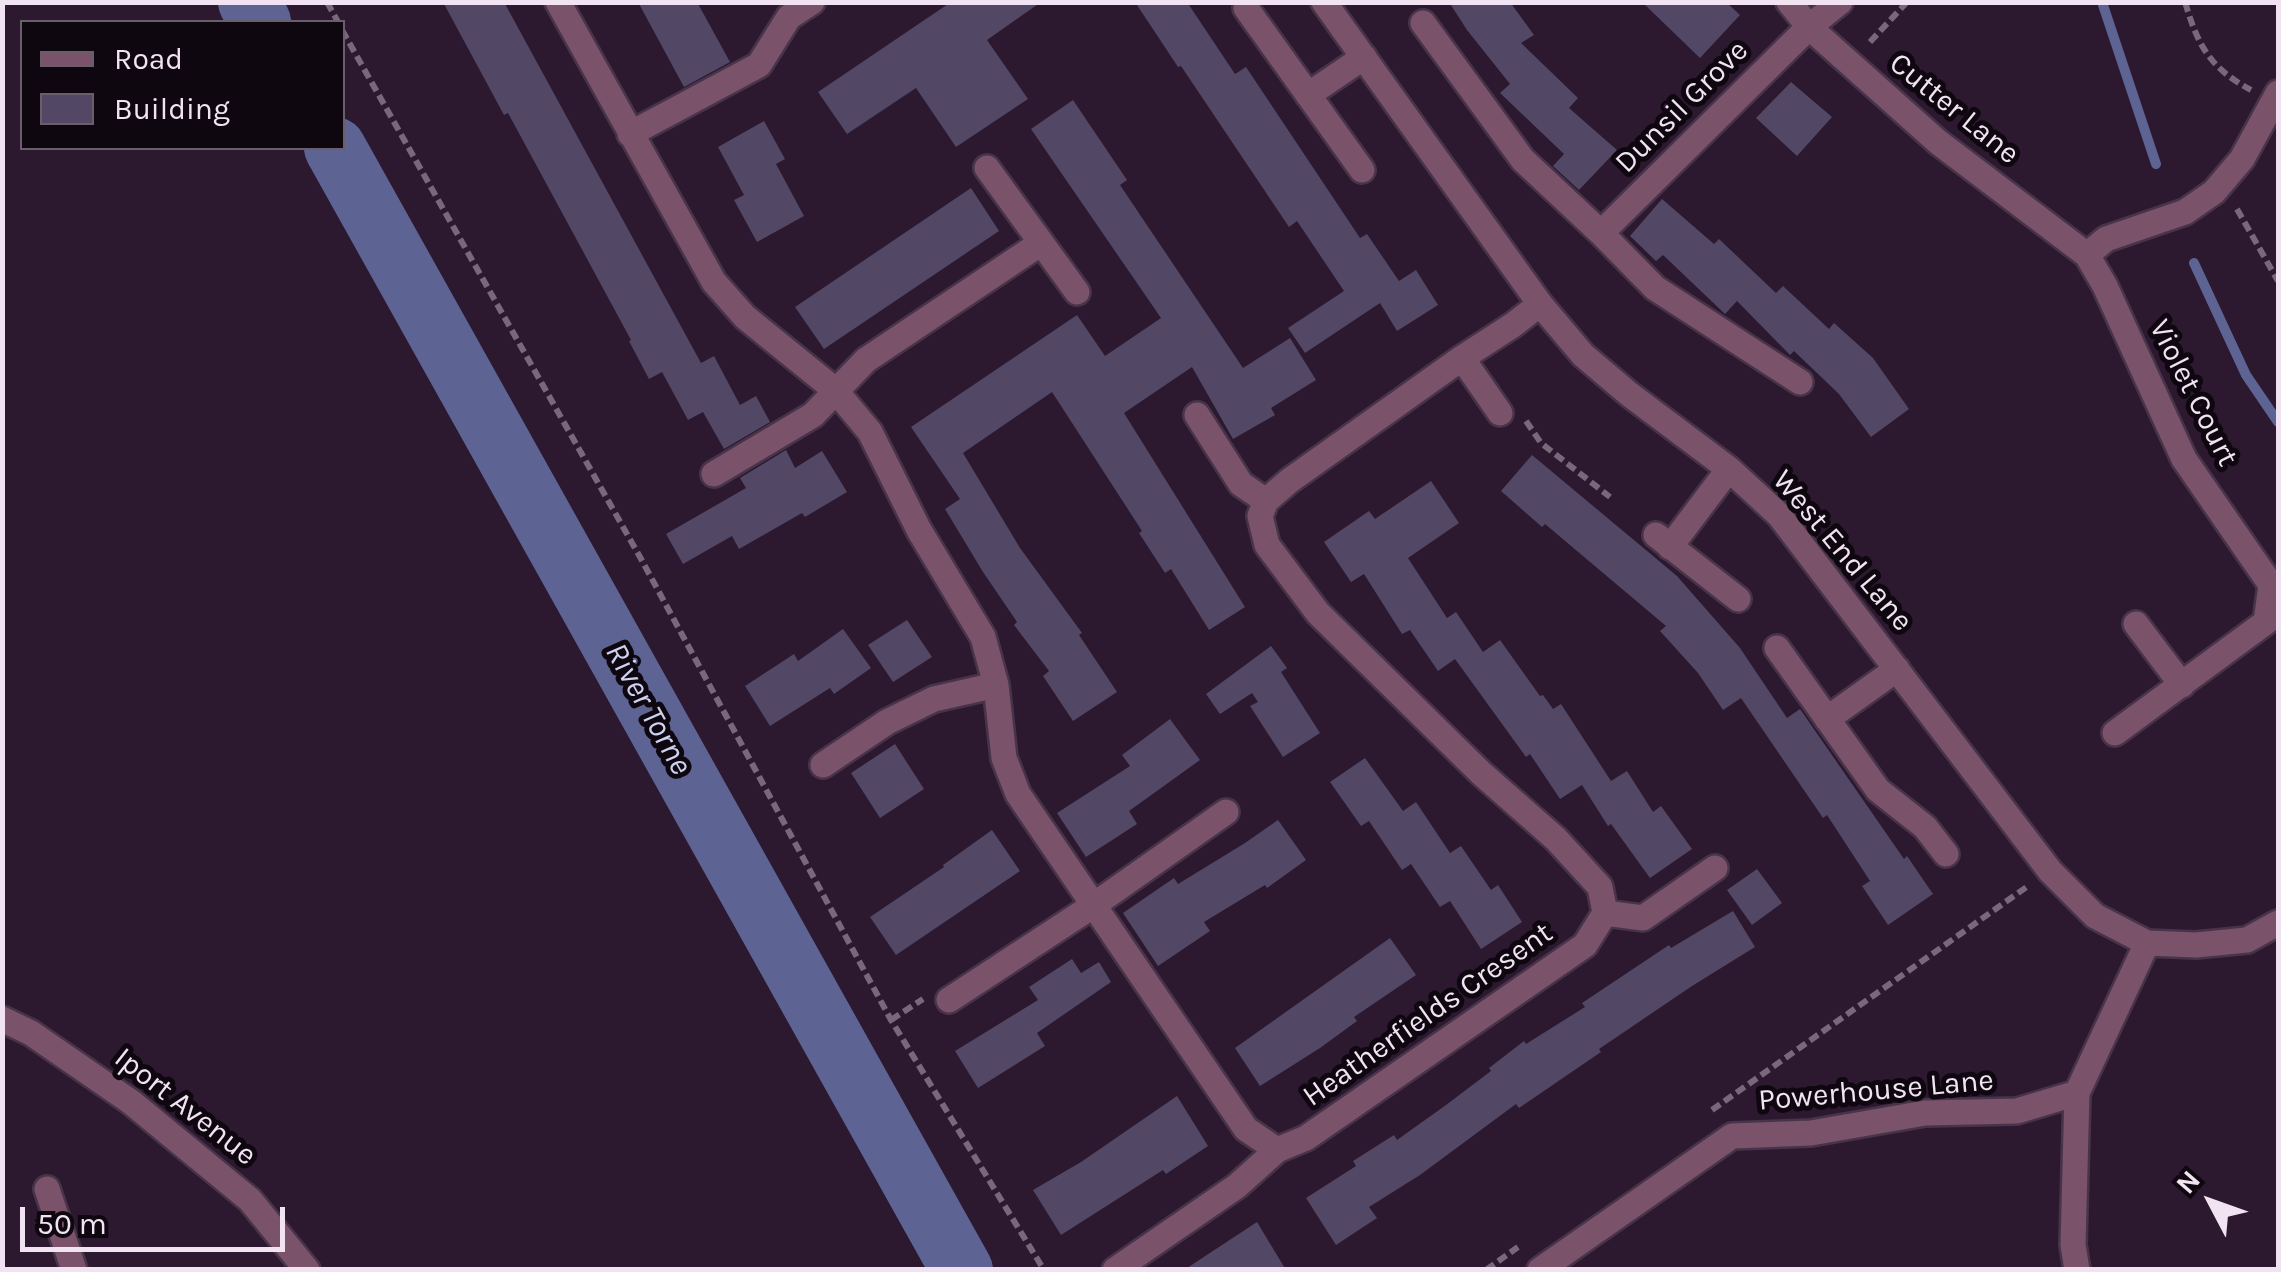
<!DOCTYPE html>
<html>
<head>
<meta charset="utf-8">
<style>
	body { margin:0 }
	#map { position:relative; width:2281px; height:1272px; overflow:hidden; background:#2c182f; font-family:Karla,sans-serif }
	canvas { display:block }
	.frame { position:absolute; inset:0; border:5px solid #f1e3f2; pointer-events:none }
	.legend { position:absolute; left:20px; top:20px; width:325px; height:130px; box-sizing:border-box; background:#0f0710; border:2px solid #695f6a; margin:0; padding:12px 18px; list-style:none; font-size:30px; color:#f1e3f2 }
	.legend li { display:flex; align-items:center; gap:20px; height:50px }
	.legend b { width:50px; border:2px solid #695f6a }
	.north { position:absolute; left:2161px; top:1152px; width:100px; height:100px; -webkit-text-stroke:8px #0f0710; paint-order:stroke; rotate:311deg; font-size:28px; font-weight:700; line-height:40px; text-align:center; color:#f1e3f2 }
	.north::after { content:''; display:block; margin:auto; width:35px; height:45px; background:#f1e3f2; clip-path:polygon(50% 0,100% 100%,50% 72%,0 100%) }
	.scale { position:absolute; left:20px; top:1207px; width:265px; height:45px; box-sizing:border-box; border:5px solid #f1e3f2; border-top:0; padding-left:12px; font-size:30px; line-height:35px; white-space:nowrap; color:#f1e3f2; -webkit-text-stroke:8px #0f0710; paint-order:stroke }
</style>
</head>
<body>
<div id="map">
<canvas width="2281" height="1272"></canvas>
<div class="frame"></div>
<ul class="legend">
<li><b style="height:12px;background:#7a5269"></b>Road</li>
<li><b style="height:28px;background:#524865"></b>Building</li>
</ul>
<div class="north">N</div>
<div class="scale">50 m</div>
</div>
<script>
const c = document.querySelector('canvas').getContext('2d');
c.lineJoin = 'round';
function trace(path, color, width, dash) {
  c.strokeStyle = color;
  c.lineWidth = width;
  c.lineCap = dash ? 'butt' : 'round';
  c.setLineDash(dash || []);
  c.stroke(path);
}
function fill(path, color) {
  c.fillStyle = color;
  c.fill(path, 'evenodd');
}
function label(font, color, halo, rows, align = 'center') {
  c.font = font + ' Karla,sans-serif';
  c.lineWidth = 10;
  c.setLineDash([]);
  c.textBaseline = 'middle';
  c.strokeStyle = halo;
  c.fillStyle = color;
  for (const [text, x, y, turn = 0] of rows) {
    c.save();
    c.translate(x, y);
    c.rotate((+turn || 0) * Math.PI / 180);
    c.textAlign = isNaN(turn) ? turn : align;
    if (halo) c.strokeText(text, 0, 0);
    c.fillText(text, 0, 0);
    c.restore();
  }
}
trace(new Path2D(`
	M2102,2L2156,164
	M2194,263L2246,375L2278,422`), '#5d6494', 10);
trace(new Path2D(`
	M249,2L260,22
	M335,148L962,1270`), '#5d6494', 62);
fill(new Path2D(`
	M443,2H504L701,363L714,356L740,405L756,396L770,422L724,449L703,412L688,420L662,372L649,379L629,341L631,340L508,113L504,115Z
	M638,2H697L730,62L684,87Z
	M951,2H1041L987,40L1028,99L956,147L916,88L847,134L818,92Z
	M1135,2H1187L1235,74L1246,67L1360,238L1367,234L1399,281L1416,270L1438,305L1397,331L1380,303L1305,353L1288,328L1344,291L1297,221L1289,227L1181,66L1178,67Z
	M1449,2H1510L1534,35L1521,43L1578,98L1569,108L1617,150L1579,190L1553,166L1564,154L1500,93L1510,84L1467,30Z
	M1642,2H1726L1740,15L1700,58Z
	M1791,82L1832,117L1797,156L1756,118Z
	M1073,100L1127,180L1120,185L1243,368L1290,338L1316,380L1271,408L1275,415L1233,439L1192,367L1124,413L1245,607L1209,630L1171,569L1165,573L1139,533L1142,531L1052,392L963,453L1020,548L1082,633L1079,635L1117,692L1073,721L1043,676L1049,671L1014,625L1017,622L983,572L945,509L960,499L911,427L1077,315L1105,356L1161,318L1031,129Z
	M764,121L785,159L776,164L804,216L757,242L734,200L744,195L718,147Z
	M971,188L999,231L824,349L795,307Z
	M1662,199L1714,244L1719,239L1776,293L1783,286L1829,329L1834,323L1873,358L1909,409L1871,437L1839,394L1794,351L1790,355L1737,301L1725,314L1663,255L1656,261L1630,236Z
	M786,450L795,468L822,451L847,492L805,517L802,513L739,549L732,536L683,564L666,534L746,488L740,478Z
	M1532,455L1677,576L1740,648L1787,718L1800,709L1904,859L1907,856L1933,894L1888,925L1862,886L1870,881L1827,815L1823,818L1741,698L1723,710L1698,673L1660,631L1666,626L1545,524L1542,527L1501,491Z
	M1431,481L1459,523L1408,558L1447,618L1456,612L1483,652L1500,640L1540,696L1543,695L1553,709L1561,704L1611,781L1627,771L1653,812L1661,806L1692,849L1650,878L1611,824L1608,826L1582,785L1560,799L1530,754L1526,757L1455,659L1438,671L1410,630L1402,634L1364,574L1351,582L1324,542L1369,511L1375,519Z
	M907,620L932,657L893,682L868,645Z
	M843,629L871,668L834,694L830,688L770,726L745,686L794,654L798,661Z
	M1271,646L1287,668L1281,672L1320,733L1283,757L1250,706L1258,702L1252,693L1220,714L1206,694Z
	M1170,719L1200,760L1129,811L1137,824L1086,857L1057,813L1130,766L1122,755Z
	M895,744L924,789L880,818L851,773Z
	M1365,758L1403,811L1416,802L1450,853L1461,846L1491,890L1498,885L1522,922L1481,949L1450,901L1440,907L1411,864L1402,870L1369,821L1361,826L1330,782Z
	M1278,820L1306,860L1267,888L1265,885L1204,922L1210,931L1158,966L1123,913L1174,878L1178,884L1245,843Z
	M992,830L1020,871L896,955L870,917L944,867L943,865Z
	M1757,869L1782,903L1752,925L1727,890Z
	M1733,911L1755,947L1692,986L1599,1049L1601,1052L1519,1108L1516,1104L1420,1175L1369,1207L1377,1218L1336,1245L1306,1198L1356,1166L1353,1161L1394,1135L1397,1140L1446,1105L1491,1071L1489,1068L1524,1041L1526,1044L1585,1007L1582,1003L1669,945L1671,948Z
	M1390,938L1416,975L1354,1017L1357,1021L1320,1048L1260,1086L1235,1048Z
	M1072,959L1081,973L1099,962L1111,982L1037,1033L1045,1046L978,1088L955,1051L1038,1000L1029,987Z
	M1177,1096L1208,1146L1166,1174L1163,1170L1061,1235L1033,1190L1081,1162Z
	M1257,1222L1286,1270H1184Z`), '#524865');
const minor = new Path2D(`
	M558,2L714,282L745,317L835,390L870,432L919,530L983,637L996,685L1004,758L1018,794L1246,1129L1277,1150L1306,1138L1585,945L1605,913L1600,887L1556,839L1481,773L1318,613L1267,545L1260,516L1266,501L1289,481L1462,358L1513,325L1540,304
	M1324,2L1540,304L1583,355L1629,394L1729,469L1779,515L2050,871L2095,916L2147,943L2196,945L2247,940L2278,923
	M1789,2L1809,27L1938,142L2087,255L2105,286L2184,459L2271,585L2266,622L2115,733
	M1246,8L1362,170
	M1423,23L1523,160L1601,233L1655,288L1800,382
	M1308,95L1364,57
	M630,134L759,65L789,17L812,2
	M987,168L1077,292
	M1601,233L1809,27L1840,2
	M2087,255L2106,239L2185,212L2214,192L2242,159L2278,93
	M1462,358L1500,413
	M1197,415L1241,484L1266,501
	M714,474L813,415L866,360L1041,243
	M1656,535L1738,599
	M1670,547L1729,469
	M2136,624L2182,685
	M1777,648L1878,790L1925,827L1946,854
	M1827,719L1897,669
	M823,765L887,722L934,699L996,685
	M1605,913L1643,918L1715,868
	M949,1000L1094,905L1226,812
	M2,1019L31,1033L131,1102L250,1200L307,1270
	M47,1189L74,1270
	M1115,1270L1237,1186L1277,1150
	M1540,1270L1732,1136L1811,1133L1925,1113L2017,1111L2077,1093
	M2077,1270L2073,1245L2077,1093L2147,943`);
trace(minor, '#48344a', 30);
trace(new Path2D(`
	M327,2L338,22
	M2185,2C2198,46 2210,68 2251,90
	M342,30L640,557L891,1020L1044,1270
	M1870,42L1907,2
	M2237,209L2278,281
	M1526,421L1541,443L1610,497
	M891,1020L923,999
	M1712,1110L2028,886
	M1486,1270L1518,1247`), '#79687b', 6, [10, 5]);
trace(minor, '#7a5269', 25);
label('30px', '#f1e3f2', '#0f0710', [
	["Dunsil Grove",1682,107,-45],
	["Cutter Lane",1954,109,39],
	["Violet Court",2193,393,63],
	["West End Lane",1842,551,50],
	["Heatherfields Cresent",1428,1015,-35],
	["Powerhouse Lane",1876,1091,-5],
	["Iport Avenue",185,1107,38]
]);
label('italic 32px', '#cdd2f1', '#0f0710', [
	["River Torne",648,709,61]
]);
</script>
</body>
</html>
